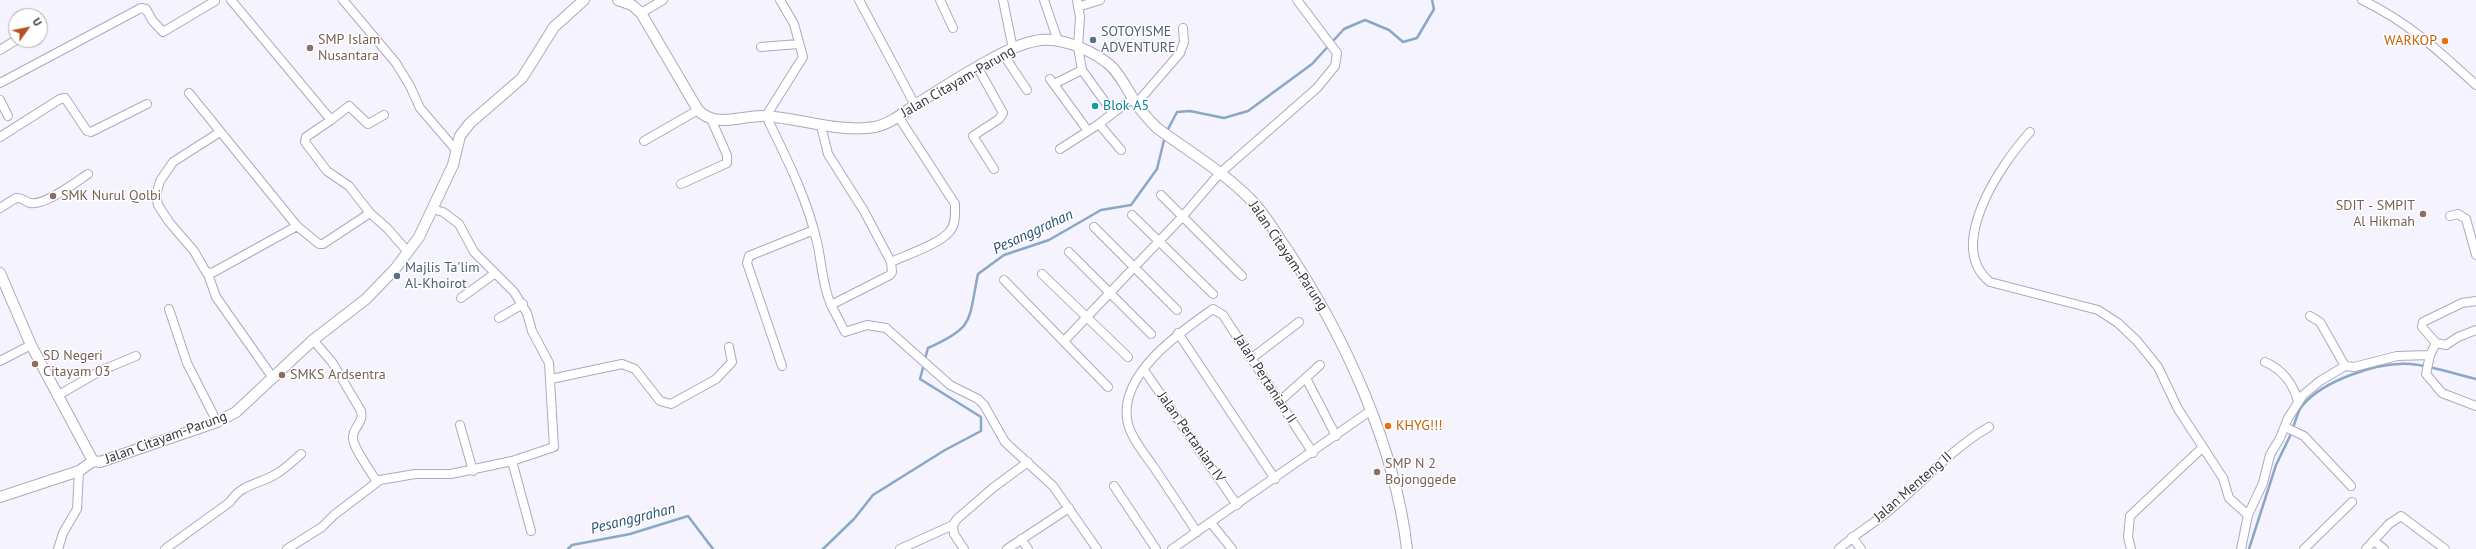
<!DOCTYPE html>
<html>
<head>
<meta charset="utf-8">
<style>
	body { margin:0 }
	#map { position:relative; width:2476px; height:549px; overflow:hidden; background:#f5f3fd; font-family:"PT Sans",sans-serif }
	canvas { display:block }
	.north { position:absolute; left:8px; top:8px; width:40px; height:40px; box-sizing:border-box; background:#fff; border:1px solid #afaeb2; border-radius:50%; rotate:57deg; font-size:11px; font-weight:700; line-height:16px; text-align:center; color:#37353e }
	.north::after { content:''; display:block; margin:auto; width:14px; height:18px; background:#b55021; clip-path:polygon(50% 0,100% 100%,50% 72%,0 100%) }
</style>
</head>
<body>
<div id="map">
<canvas width="2476" height="549"></canvas>
<div class="north">U</div>
</div>
<script>
const c = document.querySelector('canvas').getContext('2d');
c.lineJoin = 'round';
function trace(path, color, width, dash) {
  c.strokeStyle = color;
  c.lineWidth = width;
  c.lineCap = dash ? 'butt' : 'round';
  c.setLineDash(dash || []);
  c.stroke(path);
}
function label(font, color, halo, rows, align = 'center') {
  c.font = font + ' "PT Sans",sans-serif';
  c.lineWidth = 3;
  c.setLineDash([]);
  c.textBaseline = 'middle';
  c.strokeStyle = halo;
  c.fillStyle = color;
  for (const [text, x, y, turn = 0] of rows) {
    c.save();
    c.translate(x, y);
    c.rotate((+turn || 0) * Math.PI / 180);
    c.textAlign = isNaN(turn) ? turn : align;
    if (halo) c.strokeText(text, 0, 0);
    c.fillText(text, 0, 0);
    c.restore();
  }
}
trace(new Path2D(`
	M1167,131L1177,112L1190,111L1224,118L1248,111L1312,64L1344,29L1365,20L1389,30L1403,42L1417,38L1434,9L1432,0
	M925,359L928,348C975,327 968,322 978,274L1004,255L1049,240L1101,210L1131,205L1157,169L1165,136
	M2294,425C2296,420 2298,410 2302,406C2322,381 2379,361 2411,364C2432,366 2455,374 2476,379
	M568,549L572,545L630,534L688,516L713,549
	M823,549L854,519L873,495L945,450L981,431V417L920,379L924,364
	M2249,549L2276,465L2291,434`), '#8aa7c4', 2.5);
const minor = new Path2D(`
	M231,0L331,120L306,137L305,142L327,171L349,186L370,213L387,228L408,252
	M343,0L396,63L410,86L420,108L456,150
	M780,0L794,24L803,57L766,116C786,157 807,198 817,242C822,263 822,285 831,305L890,275L892,272L891,262
	M859,0L915,105
	M940,0L953,28
	M1003,0L1013,49
	M1044,0L1058,41
	M1077,0L1080,17L1078,47L1082,70L1113,113L1127,103
	M2362,0C2408,22 2439,51 2476,85
	M1078,7L1100,0
	M641,13L663,0
	M761,47L798,44
	M0,50L16,40
	M1003,54L1027,90
	M978,68L1003,113L999,119L973,136L994,169
	M1050,79L1088,131
	M0,83L141,8L146,9L152,20L163,32L215,1
	M1054,84L1082,70
	M189,93L297,226L319,244H323L370,213
	M0,100L8,116
	M1136,104L1180,53L1184,42L1183,28
	M1113,113L1099,124L1121,150
	M331,120L349,106L368,124L384,115
	M821,126L828,154L864,211L891,262C906,255 940,244 950,231C956,224 955,213 955,204L898,116
	M220,132L173,162L160,181L156,195L158,205L169,222L194,251L206,272L212,273L297,226
	M2030,132C2001,164 1945,246 1990,282L2098,310L2118,323L2137,341L2158,367L2178,409L2223,478L2229,498L2248,515
	M0,137L60,99L65,98L87,131L91,132L147,104
	M644,141L698,110
	M1060,149L1099,124
	M681,184L727,163V155L711,119
	M1161,195L1242,276
	M0,208L16,198C23,197 25,202 30,203C45,206 76,182 88,174
	M432,209L443,212L459,224L474,252L514,292L527,313L532,331L549,363L554,447L512,461L531,531
	M1132,215L1213,294
	M2450,216L2458,214L2466,219L2476,255
	M1094,227L1177,310
	M1069,252L1151,334
	M208,274L216,297L273,378
	M1042,274L1128,357
	M1004,280L1108,387
	M461,298L494,274
	M831,305L845,332L867,325L886,328L950,385L978,399L984,405L1005,442L1053,486L1097,549
	M169,309L187,363L217,422
	M2310,316L2320,322L2345,366
	M499,318L523,304
	M2476,330L2458,337L2446,345L2436,343L2430,355L2426,374L2442,393L2476,406
	M1178,333L1275,479
	M313,340L332,362L361,411C364,423 353,427 353,437C352,447 372,473 377,482
	M1064,341L1182,217L1219,174L1317,88L1335,66L1337,53L1297,0
	M2436,343L2422,327L2423,322L2462,303L2476,301
	M1252,358L1299,322
	M0,361L31,345
	M2265,362C2282,369 2293,384 2298,401
	M782,366L747,263L749,256L814,230
	M1144,370L1237,505
	M1306,378L1336,436
	M551,379L622,364L635,369L660,401L671,404L716,379L732,362L729,347
	M57,396L100,371L136,356
	M1280,401L1320,365
	M460,425L473,471
	M2285,427L2304,436L2351,486
	M1114,486L1156,549
	M1211,523L1232,549
	M1197,532C1182,510 1168,488 1153,466C1144,453 1132,439 1128,424C1116,376 1180,332 1213,309L1223,315L1313,453
	M1852,537L1861,549
	M1021,539L1028,549
	M2374,541L2384,549
	M58,549L63,533L77,509L79,471
	M165,549L230,502C241,484 260,484 276,474C285,469 293,461 301,454
	M287,549L322,527L334,515L380,480L415,474H451L512,461
	M900,549L953,525
	M964,549L954,534L953,525L957,519L994,487L1028,462
	M1007,549L1069,508
	M1172,549L1370,411
	M1839,549C1855,534 1873,524 1890,510C1923,482 1951,449 1989,427
	M2131,549L2128,537L2130,516L2202,448
	M2241,549L2248,515L2263,483L2270,455L2280,438L2288,418L2303,395L2320,381L2345,366L2354,367L2397,356L2430,355
	M2304,549L2352,502
	M2366,549L2389,524L2401,516L2445,549`);
const tertiary = new Path2D(`
	M618,0L632,5L641,13L698,110C716,129 742,115 764,116C801,118 838,133 875,127C890,124 903,113 915,105C943,88 1005,46 1035,41C1058,36 1087,48 1106,62C1119,71 1127,90 1136,103C1142,113 1149,120 1157,128C1188,151 1224,172 1251,200C1266,215 1276,234 1288,251C1345,337 1395,446 1407,549
	M0,273L31,345L93,461L100,462L217,422L236,412L313,340L366,299L395,269L419,237L453,165L460,136L470,123L522,78L554,27L584,0
	M0,497L79,471L93,461`);
trace(minor, '#aea8c0', 10);
trace(tertiary, '#aea8c0', 12);
trace(minor, '#fff', 8);
trace(tertiary, '#fff', 10);
for (const [x, y, r, color] of [
	[1093,40,4,"#5c6f8a"],
	[2445,41,4,"#e8710a"],
	[310,48,4,"#8d6e63"],
	[1095,106,4,"#0f9aa8"],
	[53,196,4,"#8d6e63"],
	[2423,214,4,"#8d6e63"],
	[397,276,4,"#5c6f8a"],
	[35,364,4,"#8d6e63"],
	[282,375,4,"#8d6e63"],
	[1388,426,4,"#e8710a"],
	[1377,472,4,"#8d6e63"]
]) {
  const dot = new Path2D();
  dot.arc(x, y, r, 0, 2 * Math.PI);
  c.fillStyle = color;
  c.fill(dot);
  trace(dot, '#fff', 1.5);
}
label('14px', '#4e5e75', '#fff', [
	["SOTOYISME",1101,32],
	["ADVENTURE",1101,48],
	["Majlis Ta'lim",405,268],
	["Al-Khoirot",405,284]
], 'left');
label('14px', '#785e54', '#fff', [
	["SMP Islam",318,40],
	["Nusantara",318,56],
	["SMK Nurul Qolbi",61,196],
	["SDIT - SMPIT",2415,206,"right"],
	["Al Hikmah",2415,222,"right"],
	["SD Negeri",43,356],
	["Citayam 03",43,372],
	["SMKS Ardsentra",290,375],
	["SMP N 2",1385,464],
	["Bojonggede",1385,480]
], 'left');
label('14px', '#c56008', '#fff', [
	["WARKOP",2437,41],
	["KHYG!!!",1396,426,"left"]
], 'right');
label('14px', '#37353e', '#fff', [
	["Jalan Citayam-Parung",958,82,-30],
	["Jalan Citayam-Parung",1288,256,56],
	["Jalan Pertanian II",1265,379,57],
	["Jalan Pertanian IV",1191,437,55],
	["Jalan Citayam-Parung",166,438,-20],
	["Jalan Menteng II",1913,487,-41]
]);
label('14px', '#0d838f', '#fff', [
	["Blok A5",1103,106]
], 'left');
label('italic 15px', '#245078', '#fff', [
	["Pesanggrahan",1033,232,-25],
	["Pesanggrahan",633,519,-14]
]);
</script>
</body>
</html>
